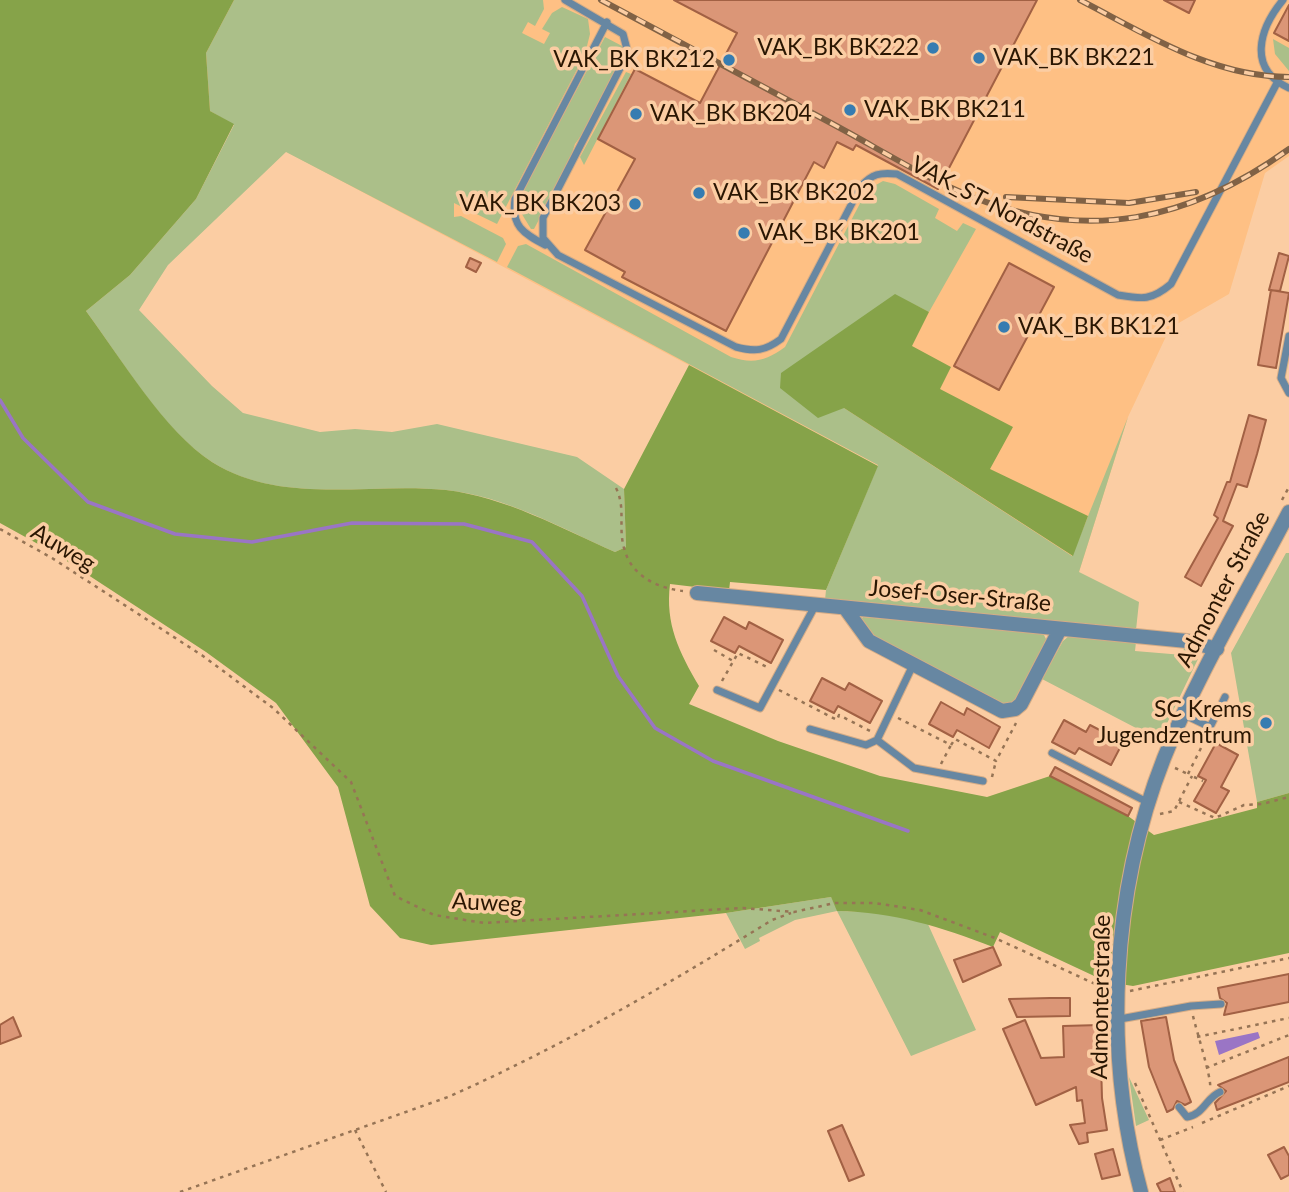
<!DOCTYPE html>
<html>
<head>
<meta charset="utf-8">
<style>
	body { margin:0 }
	canvas { display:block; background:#fbcda3 }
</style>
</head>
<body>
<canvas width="1289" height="1192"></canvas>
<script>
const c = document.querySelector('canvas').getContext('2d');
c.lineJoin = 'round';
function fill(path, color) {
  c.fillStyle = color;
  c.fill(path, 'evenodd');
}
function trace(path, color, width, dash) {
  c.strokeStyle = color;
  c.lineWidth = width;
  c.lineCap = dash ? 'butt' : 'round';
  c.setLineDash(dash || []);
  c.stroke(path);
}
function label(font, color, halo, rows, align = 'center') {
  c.font = font + ' Lato,sans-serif';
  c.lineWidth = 7;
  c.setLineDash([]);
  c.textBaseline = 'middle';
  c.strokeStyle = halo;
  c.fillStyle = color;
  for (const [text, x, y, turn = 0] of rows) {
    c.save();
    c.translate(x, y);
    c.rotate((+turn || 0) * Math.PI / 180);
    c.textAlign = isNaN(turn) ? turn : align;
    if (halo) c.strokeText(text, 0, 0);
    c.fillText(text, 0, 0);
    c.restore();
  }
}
fill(new Path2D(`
	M0,0H1289V156L1265,173L1229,294L1170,328L1128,417L1079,572Z`), '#fec084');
fill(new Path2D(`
	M234,0H543L544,9L535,26L528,22L522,33L544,44L550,33L542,29L552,13L562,7L588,19L590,34L585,54L497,224L454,203V217L461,216L503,238L506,244L497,262L286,152L168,265L139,310L212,386L243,413L320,432L355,429L392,432L437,424L577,457L624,489L626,547L615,552C561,528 505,496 446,490C368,482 282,506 212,462C164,432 120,357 86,311L130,275L196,199L234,125L210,111L206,53Z
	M605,37L624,47V54L588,126L575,144L568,165L534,229H531L520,211L524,188Z
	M1273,39L1289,48V71L1275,54Z
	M626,72L631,74L584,165L580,157Z
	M883,181L895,184L939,209L935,218L957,231L963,223L976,229L929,312L895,295L844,408L1072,556L1128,417L1079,572L1139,602L1136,630L825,600L826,590L878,465L507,267L518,246L526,244L731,357C753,364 766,361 785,347L867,190Z
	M1286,553H1289V793L1257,802L1231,653Z
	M863,617L1043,633L1047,641L1014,703L1003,705L871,638L861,619Z
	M1069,636L1136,642L1135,651L1183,655L1184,647L1194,650L1198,659L1159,740L1042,679L1063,641Z
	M831,897L838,911L874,912L927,922L976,1030L911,1056L837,911L795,920L759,938L760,941L745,949L726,913Z
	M1129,1077L1149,1120L1136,1126Z`), '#abbf89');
fill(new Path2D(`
	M0,0H234L206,53L210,111L234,124L196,199L130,275L86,311C120,357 165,432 212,462C283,506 368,482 446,490C505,497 561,528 615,552L626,547L624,489L689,365L878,466L826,590L730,582L729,591L670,584C665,624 679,652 699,686L689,704L778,741L880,776L987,797L1050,776L1128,816L1154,835L1257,808V802L1289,793V953L1133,986L1107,982L1000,932L993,947C941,927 894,912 837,911L831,897L726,913L431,945L400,938L370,906L338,787L276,703L206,652L56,554L0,523Z
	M895,294L929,312L912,346L951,367L940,389L1013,427L990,469L1088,516L1073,556L844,408L818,418L780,388L781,373Z`), '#86a349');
fill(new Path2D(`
	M1258,1032L1260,1038L1219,1055L1215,1041Z`), '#9a75c5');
trace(new Path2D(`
	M0,400L23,438L88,502L175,534L252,542L352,523L464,524L532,542L582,596L618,676L655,728L713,761L908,831`), '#9a75c5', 3.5);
const building = new Path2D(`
	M674,0H1037L938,189L856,145L853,150L837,142L824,168L814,162L726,331L622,277L625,272L585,250L635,159L598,139L635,69L700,103L737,33Z
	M1164,0H1195L1189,13Z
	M1289,5V41L1274,33Z
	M1279,253L1289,256L1280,291L1269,290Z
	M470,258L481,263L476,272L466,267Z
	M1009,263L1054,287L999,390L954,366Z
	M1271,290L1289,293L1276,368L1258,365Z
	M1249,415L1266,420L1257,454L1247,487L1237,484L1223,521L1233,526L1201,586L1185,577L1218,518L1214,515L1227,482H1230Z
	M724,617L746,629L749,622L783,640L771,663L739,646L735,653L711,641Z
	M822,678L845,690L849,683L882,701L870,723L838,706L834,713L810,701Z
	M941,702L964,715L967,708L1000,727L989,748L957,730L953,737L929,724Z
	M1064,720L1086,732L1090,725L1123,742L1111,765L1079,748L1075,754L1052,742Z
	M1216,743L1238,755L1221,787L1229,791L1216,813L1194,801L1206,780L1198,776Z
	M1055,767L1132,808L1128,816L1050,776Z
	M993,947L1001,965L963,982L954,960Z
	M1289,974V1002L1224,1015L1227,1003L1220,998L1218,988Z
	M1050,998H1070V1016L1017,1017L1009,999Z
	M13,1017L21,1036L0,1044V1025Z
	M1166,1017L1174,1060L1191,1102L1185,1105L1177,1101L1173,1109L1167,1112L1149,1067L1141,1021Z
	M1025,1020L1041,1058L1064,1057L1063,1026L1100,1025L1102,1098L1107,1130L1087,1133L1088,1142L1079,1144L1070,1125L1085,1123L1082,1100L1077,1101L1076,1087L1036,1105L1003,1029Z
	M1289,1057V1082L1217,1110L1215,1103L1226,1091L1218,1085Z
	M842,1125L864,1175L849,1181L828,1131Z
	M1284,1147L1289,1156V1175L1281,1179L1268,1155Z
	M1113,1149L1120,1175L1102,1179L1095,1154Z
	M1170,1178L1175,1192H1161L1157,1184Z`);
fill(building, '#db9677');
trace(building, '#a26144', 2);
const service = new Path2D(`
	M565,0L623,34L628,53L543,218V238L558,255L736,347C755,352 765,351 781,339L861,186C872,174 880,172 897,174L1118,295C1142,299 1151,301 1171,284L1277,83
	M1283,0C1259,29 1247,69 1289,88
	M545,245C523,233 511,226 515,199L607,22
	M1289,336L1281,378L1289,393
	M717,690L760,708L816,604
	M1183,714L1210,727L1225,697
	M810,729L866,745L877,740L913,665
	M877,740L914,768L983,781
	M1052,753L1149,803
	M1120,1019L1191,1006L1221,1004
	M1179,1107L1187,1117C1204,1114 1206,1098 1220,1092`);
const minor = new Path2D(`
	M697,593L1187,641L1217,649
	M845,608L869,641L1002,711L1015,709L1021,704L1060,629
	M1141,1192C1103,1052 1111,893 1164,758C1198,673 1247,593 1289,512`);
trace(service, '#d5ac86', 9);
trace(minor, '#d5ac86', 16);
trace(new Path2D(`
	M616,488C626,508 618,527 624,548C631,576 657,588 683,591
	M1282,500L1289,487
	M0,529L52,558L203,656L273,708L351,782L395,896L434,915L484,923L743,908L794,912L835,903H874L920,910L995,938L1104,988
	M714,650L733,661
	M722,681L738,653L769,668
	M779,690L837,720L839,715L870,731
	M898,718L951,745L955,739L996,761L1016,723
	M941,764L951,745
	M1175,768L1188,774
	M1188,774L1207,736
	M992,777L996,761
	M1194,777L1203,781
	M1179,802L1215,818L1244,805L1262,804L1289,797
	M1160,814L1174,811L1192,776
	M1130,991L1289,958
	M1193,1016C1196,1029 1212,1080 1210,1087
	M1197,1037L1289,1018
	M1206,1068L1289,1035
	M1135,1083L1183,1192
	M1202,1123L1289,1086
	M355,1130L386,1192
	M1160,1140L1193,1127
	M180,1192L448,1097C561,1047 667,985 772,920L791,913`), '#967455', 2.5, [3.5, 5]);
trace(service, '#6787a2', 7);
trace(minor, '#6787a2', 14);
const rail = new Path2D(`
	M601,0C677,40 753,81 829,122C876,147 921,176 970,196C1087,243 1189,221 1289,149
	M1080,0C1146,34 1212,77 1289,77
	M1006,197L1129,203L1196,192`);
trace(rail, '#816245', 6);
trace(rail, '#fbcda3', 3.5, [10]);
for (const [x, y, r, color] of [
	[933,48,7,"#367cb1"],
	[979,58,7,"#367cb1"],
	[729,60,7,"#367cb1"],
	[850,110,7,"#367cb1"],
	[636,114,7,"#367cb1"],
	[699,193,7,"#367cb1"],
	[635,204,7,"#367cb1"],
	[744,233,7,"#367cb1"],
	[1004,327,7,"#367cb1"],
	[1266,723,7,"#367cb1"]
]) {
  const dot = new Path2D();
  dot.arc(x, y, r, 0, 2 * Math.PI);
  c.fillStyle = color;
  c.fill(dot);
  trace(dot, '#fbcda3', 2.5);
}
label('23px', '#2a1602', '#fbcda3', [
	["VAK_BK BK222",919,48,"right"],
	["VAK_BK BK221",993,58],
	["VAK_BK BK212",715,60,"right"],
	["VAK_BK BK211",864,110],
	["VAK_BK BK204",650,114],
	["VAK_BK BK202",713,193],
	["VAK_BK BK203",621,204,"right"],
	["VAK_BK BK201",758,233],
	["VAK_BK BK121",1018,327],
	["SC Krems",1252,710,"right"],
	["Jugendzentrum",1252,736,"right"]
], 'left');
label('23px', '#2a1602', '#fbcda3', [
	["VAK_ST Nordstraße",1002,210,28],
	["Auweg",63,548,31],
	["Admonter Straße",1223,589,-62],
	["Josef-Oser-Straße",960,596,5],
	["Auweg",487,903,3],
	["Admonterstraße",1101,997,-89]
]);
</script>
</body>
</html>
